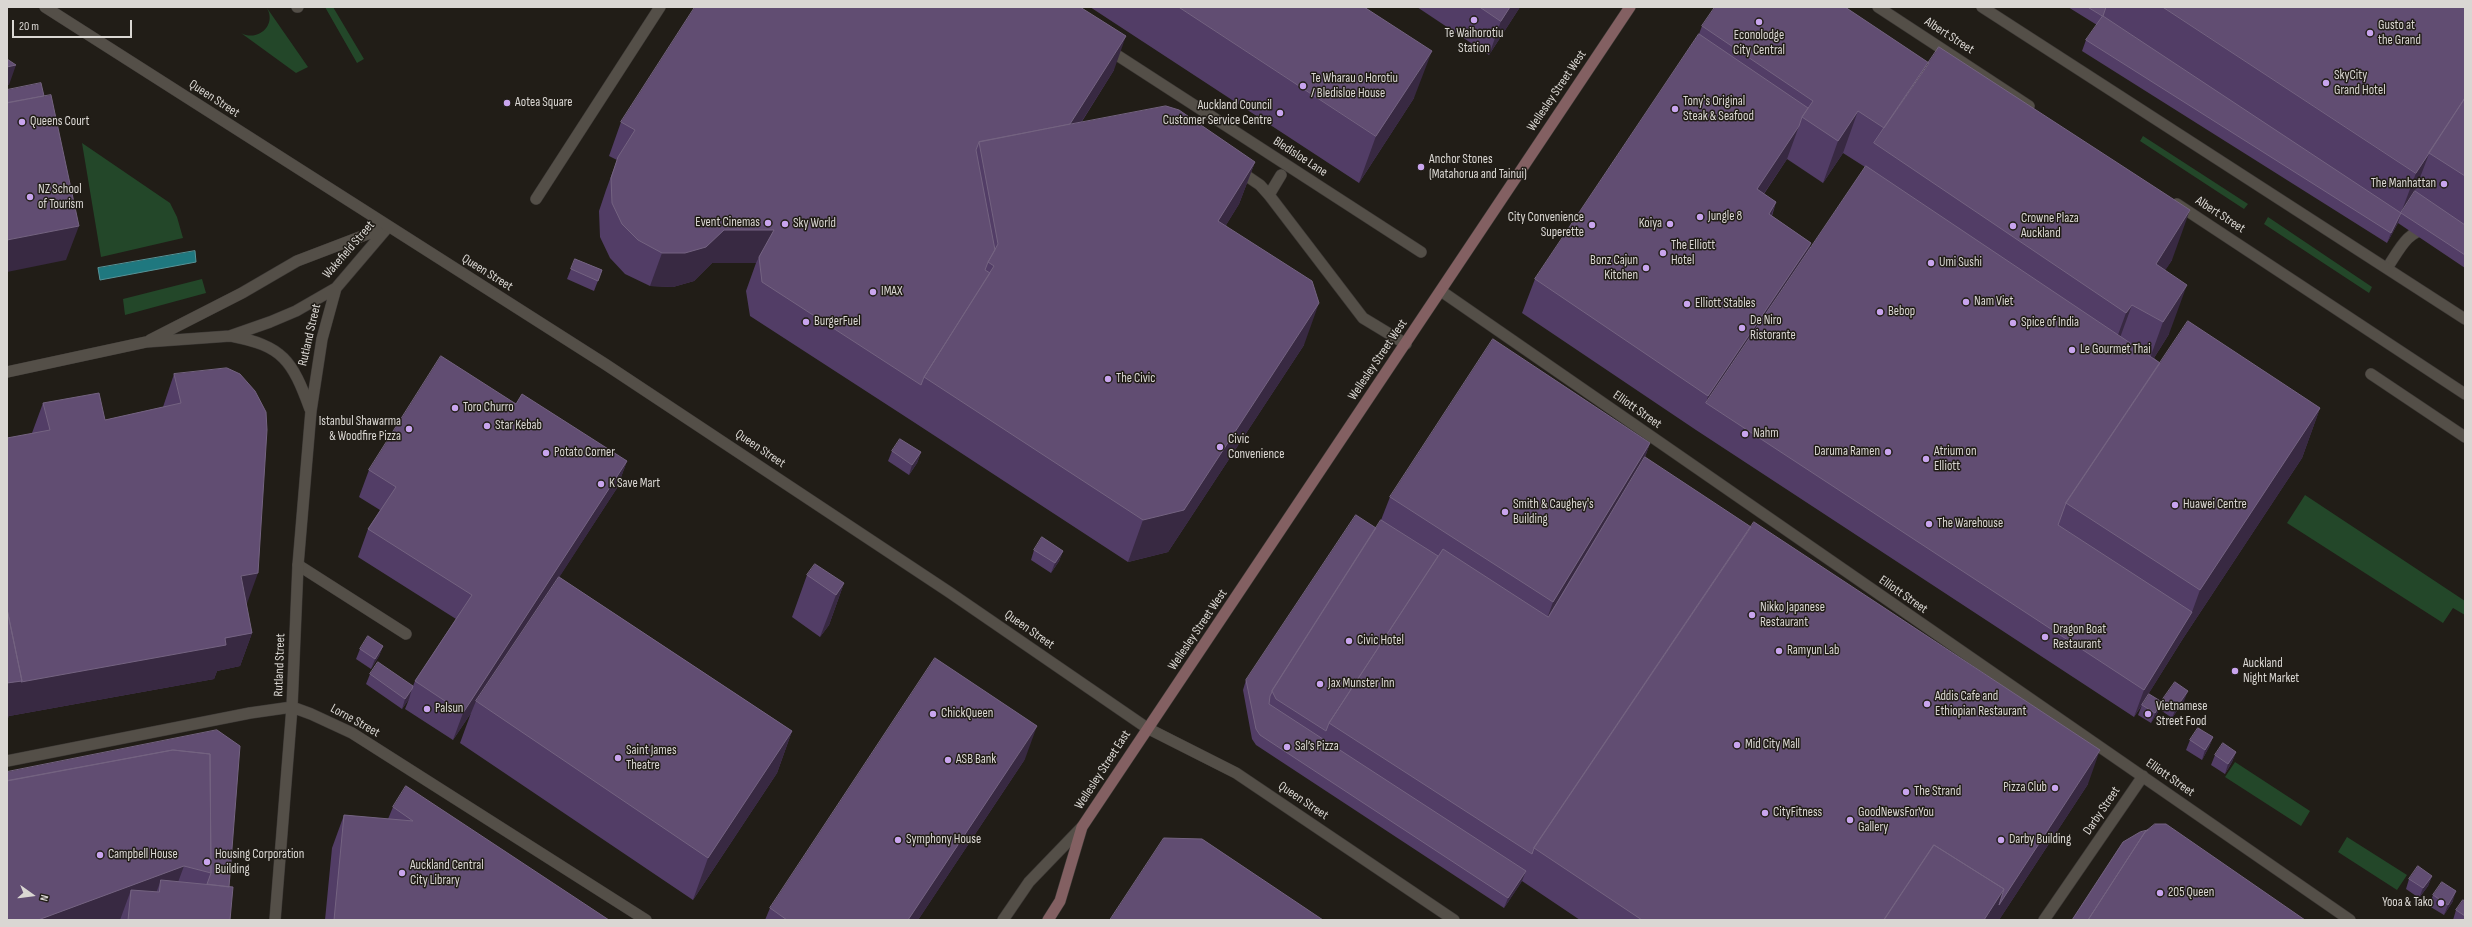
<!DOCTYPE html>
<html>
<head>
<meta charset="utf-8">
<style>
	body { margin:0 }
	#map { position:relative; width:2472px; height:927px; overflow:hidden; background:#211d17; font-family:"Sofia Sans Condensed",sans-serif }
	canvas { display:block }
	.frame { position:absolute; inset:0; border:8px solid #dad7d3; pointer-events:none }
	.north { position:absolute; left:12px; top:875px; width:40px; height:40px; -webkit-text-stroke:3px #211d17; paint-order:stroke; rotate:104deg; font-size:11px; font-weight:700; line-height:16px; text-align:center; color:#dad7d3 }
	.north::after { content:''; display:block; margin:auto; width:14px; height:18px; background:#dad7d3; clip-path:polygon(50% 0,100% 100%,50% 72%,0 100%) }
	.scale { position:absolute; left:12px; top:20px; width:120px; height:18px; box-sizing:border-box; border:2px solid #dad7d3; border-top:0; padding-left:5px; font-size:12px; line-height:14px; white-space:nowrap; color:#dad7d3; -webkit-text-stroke:3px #211d17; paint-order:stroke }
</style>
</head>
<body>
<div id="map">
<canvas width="2472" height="927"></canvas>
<div class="frame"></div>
<div class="north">N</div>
<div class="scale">20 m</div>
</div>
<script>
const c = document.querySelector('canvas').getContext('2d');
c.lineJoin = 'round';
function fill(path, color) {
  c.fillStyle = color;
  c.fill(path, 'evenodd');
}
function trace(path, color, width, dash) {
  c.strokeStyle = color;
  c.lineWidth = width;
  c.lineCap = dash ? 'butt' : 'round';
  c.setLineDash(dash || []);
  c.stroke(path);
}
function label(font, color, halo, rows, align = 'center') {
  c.font = font + ' "Sofia Sans Condensed",sans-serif';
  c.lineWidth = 3;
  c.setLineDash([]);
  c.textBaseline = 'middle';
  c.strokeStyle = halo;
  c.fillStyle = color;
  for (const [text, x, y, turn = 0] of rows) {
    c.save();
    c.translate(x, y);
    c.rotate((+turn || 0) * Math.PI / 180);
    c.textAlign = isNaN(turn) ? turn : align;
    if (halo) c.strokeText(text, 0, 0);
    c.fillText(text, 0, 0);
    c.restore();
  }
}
fill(new Path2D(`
	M325,7H333L364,59L357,63Z
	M267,8L308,67L296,73L241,33C257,42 277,26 267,8Z
	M2143,136L2248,204L2244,209L2140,141Z
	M82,143L170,203L177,217L183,238L101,257Z
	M2268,217L2372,287L2369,293L2264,224Z
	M202,279L206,293L125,315L123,299Z
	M2305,495L2465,601V615L2453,608L2443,623L2287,523Z
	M2235,762L2310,811L2301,826L2225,777Z
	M2347,837L2407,875L2397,890L2338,852Z`), '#234729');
const water = new Path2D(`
	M195,251L196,262L100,280L98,268Z`);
fill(water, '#1f787f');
trace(water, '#579498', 1);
const service = new Path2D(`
	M1238,170L1260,185L1269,195L1363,318L1406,344
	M1269,195L1281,175
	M2387,268C2397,254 2408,228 2428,230
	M2371,374L2465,437
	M298,565L406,634
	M1003,920L1029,882L1082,827`);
const pedestrian = new Path2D(`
	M297,7H298
	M1106,48L1421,252
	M536,199L660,7`);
const minor = new Path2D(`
	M1441,291L2350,920
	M231,336C283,346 292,360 310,409
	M150,340L242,293L297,261L386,227
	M7,372L146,342L230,336L270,322L296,311L336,288L388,227
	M7,761L250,713L292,707L311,714L352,733L646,920
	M275,920L292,707L298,565L311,411L322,339L336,288
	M2044,920L2143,776`);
const tertiary = new Path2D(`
	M45,7L605,364L949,592L1147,728L1236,773L1454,920
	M1878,7L2029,106
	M1982,7L2465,319
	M2177,204L2465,394`);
const secondary = new Path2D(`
	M1048,920L1060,901L1082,827L1088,818L1630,7`);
trace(service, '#3d3936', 12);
trace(pedestrian, '#3d3936', 12);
trace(minor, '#3d3936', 12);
trace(tertiary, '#3d3936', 12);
trace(secondary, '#3d3936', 12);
trace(service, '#544f48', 11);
trace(pedestrian, '#544f48', 11);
trace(minor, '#544f48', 11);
trace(tertiary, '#544f48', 11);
trace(secondary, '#836062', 11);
fill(new Path2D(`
	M1090,7H1364L1414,98L1359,183Z
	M1417,7H1520L1489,55Z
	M2068,7H2465V268L2398,223L2387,243L2082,51L2086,40L2097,25Z
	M1702,26L2172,260L2165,270L2169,334L2154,358L2160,363L2320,408L2302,458L2182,640L2142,704L2158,712L2151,723L2138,715L2142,705L2134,717L1696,430L1522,313L1535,279L1699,34ZM1843,153L1865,167L1808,252L1811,243L1772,216L1776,202L1764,194L1787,159L1823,183Z
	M1114,70L1081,123L1255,162L1239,204L1226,225L1304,345L1168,552L1128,562L909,419L750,316L746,291L756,263H712L694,281L673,287L650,286L625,274L610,258L600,237L599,211L606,190L617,160L609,156L621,122Z
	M575,259L602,270L594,291L567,279Z
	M174,374L246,605L252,633L240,666L217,671L214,679L9,716L32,433L43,403L105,420L163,407Z
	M516,404L627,461L617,488L559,577L792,731L777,773L693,900L460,743L471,713L453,740L405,709L409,699L402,709L366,684L370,674L413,686L415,681L456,619L358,557L368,529L380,510L359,497L369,470Z
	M1650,443L1645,457L2088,784L1999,920H1580L1522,881L1504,908L1256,745L1252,739L1243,690L1246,680L1376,528L1381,520L1390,497Z
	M892,451L921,452L917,463L909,475L888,461Z
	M1034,550L1063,551L1059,561L1051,573L1031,560Z
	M807,575L844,583L829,625L820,637L792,617Z
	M383,646L379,656L371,669L356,659L360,649Z
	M2163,699L2184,701L2172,718L2159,709Z
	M217,730L229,887L230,920H7Z
	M2213,737L2209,747L2202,760L2186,750L2190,740Z
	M2236,752L2232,762L2225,774L2211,765L2215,755Z
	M1025,759L918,920H765L770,908Z
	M393,807L609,920H325L332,848L344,815L388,819Z
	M2432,876L2428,886L2419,898L2406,889L2409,879Z
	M2433,895L2453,901L2444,915L2429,906Z
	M2465,901V920H2453L2456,910Z`), '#523d66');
fill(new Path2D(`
	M1510,7H1520L1489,55L1501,21Z
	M1126,36L1114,70L1054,165L986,179Z
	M1432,51L1414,98L1359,183L1376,136Z
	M16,65L9,85H7V67Z
	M1858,111L1843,153L1823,183L1838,141Z
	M1799,126L1787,159L1744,223L1757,189Z
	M2429,154L2411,201L2401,213L2416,173Z
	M1255,162L1239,204L1203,262L1218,221Z
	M1776,202L1764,236L1769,214Z
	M2190,210L2172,260L2140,309L2156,264Z
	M2401,213L2398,223L2387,243L2391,233Z
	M79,226L66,260L7,272V240Z
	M724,230H774L759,257L756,263H712L694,281L673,287L650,286L662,253Z
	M1811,243L1799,277L1706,403L1708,396Z
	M2187,285L2169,334L2145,372L2163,322Z
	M1319,303L1304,345L1168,552L1128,562L1143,520Z
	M2132,305L2114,354L2108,362L2126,313Z
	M2320,408L2302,458L2182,640L2134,717L2144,690L2192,612L2200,590Z
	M1650,443L1635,485L1538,644L1553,602Z
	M921,452L917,463L909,475L912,465Z
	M627,461L617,488L478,703L476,701L471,713L453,740L463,713Z
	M1063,551L1059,561L1051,573L1055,563Z
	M258,573L246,606L241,576Z
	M844,583L829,625L820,637L836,595Z
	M252,633L240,666L217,671L214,679L9,716L7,721V683L22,681Z
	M383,646L379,656L371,669L375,659Z
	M412,689L409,699L402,709L405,699Z
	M2188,691L2184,701L2172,718L2176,708Z
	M2162,702L2158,712L2151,723L2155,713Z
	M1037,726L1025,759L918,920H908Z
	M792,731L777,773L693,900L708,858Z
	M2213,737L2209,747L2202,760L2205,750Z
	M2100,750L2088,784L1999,920H1984L2004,889Z
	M2236,752L2232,762L2225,774L2228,764Z
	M184,866L166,915L159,892L161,880L146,920L131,890L120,920H38Z
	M1526,871L1522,881L1504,908L1508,898Z
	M2432,876L2428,886L2419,898L2423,888Z
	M2456,891L2453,901L2444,915L2448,905Z`), '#382942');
const building = new Path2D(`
	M695,7H1080L1126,36L1070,124L979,142L976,150L995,250L988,262L985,270L990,273L924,377L921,385L762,282L759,257L774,230H724L706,247L685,253H662L638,240L622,224L612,203L611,178L618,157L635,130L621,122Z
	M1179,7H1364L1432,51L1376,136Z
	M1480,7H1510L1501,21Z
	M1715,7H1845L1929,63L1884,128L1858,111L1838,141L1802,117L1813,101L1702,26Z
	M2088,7H2106L2103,16Z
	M2163,7H2465V98L2416,173Z
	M2103,16L2401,213L2391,233L2086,40Z
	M1699,34L1808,108L1802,117L1799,126L1757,189L1776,202L1769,214L1811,243L1708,396L1535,279Z
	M1939,47L2190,210L2156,264L2187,285L2163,322L2132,305L2126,313L1874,143Z
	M7,59L16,65L7,67Z
	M41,83L44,96L7,103V90Z
	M51,95L79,226L7,240V103Z
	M2465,98V176L2429,153Z
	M1166,106L1179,110L1255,162L1218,221L1312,281L1319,303L1184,510L1143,520L924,377L994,266L988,262L998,244L979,142Z
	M1866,166L2160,363L2066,503L2058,525L2192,612L2144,690L1706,403Z
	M2415,191L2465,225V255L2401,213Z
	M575,259L602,270L598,281L571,269Z
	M2188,321L2320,408L2200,590L2066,503Z
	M1493,339L1650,443L1553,602L1390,497Z
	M441,356L516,404L522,394L627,461L463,713L415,681L472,595L368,529L396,487L369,470Z
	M227,368L240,374L255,391L266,412L267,430L258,573L241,576L252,633L225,638L226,645L21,682L22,681L7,609V438L50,430L43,403L99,393L105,420L181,403L174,374Z
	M900,439L921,452L912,465L892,451Z
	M1645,457L1751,527L1534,848L1532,854L1329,723L1443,549L1548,617Z
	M1356,515L1376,528L1272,691V692L1270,696L1269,704L1526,871L1508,898L1260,735L1256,729L1246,680Z
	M1381,520L1438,556L1329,723L1326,731L1276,699L1272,691Z
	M1754,522L2100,750L1999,905L2004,889L1934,845L1884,920H1642L1534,848Z
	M1042,537L1063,551L1055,563L1034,550Z
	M815,564L844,583L836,595L807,575Z
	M559,577L792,731L708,858L476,701Z
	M7,609L22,681L7,683Z
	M368,636L383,646L375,659L360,649Z
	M935,658L1037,726L908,920H787L770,908Z
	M378,662L413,686L412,689L405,699L370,674Z
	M2175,682L2188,691L2176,708L2163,699Z
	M2149,694L2162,702L2155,713L2142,705Z
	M2198,728L2213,737L2205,750L2190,740Z
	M217,730L240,746L229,887L207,884L211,873L210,754L173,750L7,781V772Z
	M2223,743L2236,752L2228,764L2215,755Z
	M173,750L210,754L211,873L184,866L38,920H7V781Z
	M406,786L609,920H334L344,815L413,821L393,807Z
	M2155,824H2166L2305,920H2088L2145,832Z
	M2148,830L2145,832L2088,920H2072L2123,842L2140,832Z
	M1164,838L1202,839L1323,920H1110Z
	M1934,845L2004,889L1984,920H1884Z
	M2418,866L2432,876L2423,888L2409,879Z
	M161,880L233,887L230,920H128L131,890L159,892Z
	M2442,882L2456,891L2448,905L2433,895Z
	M2463,900L2465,901V916L2456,910Z`);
fill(building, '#614d72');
trace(building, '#746381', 1);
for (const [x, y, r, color] of [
	[1474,20,4,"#c9a5ee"],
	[1759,22,4,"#c9a5ee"],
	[2370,33,4,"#c9a5ee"],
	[2326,83,4,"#c9a5ee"],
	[1303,86,4,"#c9a5ee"],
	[507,103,4,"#c9a5ee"],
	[1675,109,4,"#c9a5ee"],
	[1280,113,4,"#c9a5ee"],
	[22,122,4,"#c9a5ee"],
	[1421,167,4,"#c9a5ee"],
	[2444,184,4,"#c9a5ee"],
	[30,197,4,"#c9a5ee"],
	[1700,217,4,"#c9a5ee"],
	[768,223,4,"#c9a5ee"],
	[785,224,4,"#c9a5ee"],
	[1670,224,4,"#c9a5ee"],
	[1592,225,4,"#c9a5ee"],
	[2013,226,4,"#c9a5ee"],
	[1663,253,4,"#c9a5ee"],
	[1931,263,4,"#c9a5ee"],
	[1646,268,4,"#c9a5ee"],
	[873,292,4,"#c9a5ee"],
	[1966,302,4,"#c9a5ee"],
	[1687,304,4,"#c9a5ee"],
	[1880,312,4,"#c9a5ee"],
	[806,322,4,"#c9a5ee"],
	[2013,323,4,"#c9a5ee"],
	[1742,328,4,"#c9a5ee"],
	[2072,350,4,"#c9a5ee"],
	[1108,379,4,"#c9a5ee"],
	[455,408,4,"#c9a5ee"],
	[487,426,4,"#c9a5ee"],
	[409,429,4,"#c9a5ee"],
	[1745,434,4,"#c9a5ee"],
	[1220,447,4,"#c9a5ee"],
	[1888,452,4,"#c9a5ee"],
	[546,453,4,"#c9a5ee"],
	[1926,459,4,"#c9a5ee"],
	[601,484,4,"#c9a5ee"],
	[2175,505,4,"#c9a5ee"],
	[1505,512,4,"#c9a5ee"],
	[1929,524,4,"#c9a5ee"],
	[1752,615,4,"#c9a5ee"],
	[2045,637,4,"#c9a5ee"],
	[1349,641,4,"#c9a5ee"],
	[1779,651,4,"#c9a5ee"],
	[2235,671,4,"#c9a5ee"],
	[1320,684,4,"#c9a5ee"],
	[1927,704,4,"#c9a5ee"],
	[427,709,4,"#c9a5ee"],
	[933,714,4,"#c9a5ee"],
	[2148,714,4,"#c9a5ee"],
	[1737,745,4,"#c9a5ee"],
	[1287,747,4,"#c9a5ee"],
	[618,758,4,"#c9a5ee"],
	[948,760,4,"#c9a5ee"],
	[2055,788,4,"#c9a5ee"],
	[1906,792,4,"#c9a5ee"],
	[1765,813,4,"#c9a5ee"],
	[1850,820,4,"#c9a5ee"],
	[898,840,4,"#c9a5ee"],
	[2001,840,4,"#c9a5ee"],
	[100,855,4,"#c9a5ee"],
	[207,862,4,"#c9a5ee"],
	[402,873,4,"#c9a5ee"],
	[2160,893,4,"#c9a5ee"],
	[2441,903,4,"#c9a5ee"]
]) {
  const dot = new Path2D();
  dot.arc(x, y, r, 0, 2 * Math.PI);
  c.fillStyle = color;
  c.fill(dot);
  trace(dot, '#211d17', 1.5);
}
label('13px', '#dad7d3', '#211d17', [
	["Gusto at",2378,26],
	["the Grand",2378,41],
	["Te Waihorotiu",1474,34,"center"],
	["Station",1474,49,"center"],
	["Econolodge",1759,36,"center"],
	["City Central",1759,51,"center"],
	["SkyCity",2334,76],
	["Grand Hotel",2334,91],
	["Te Wharau o Horotiu",1311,79],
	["/ Bledisloe House",1311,94],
	["Tony's Original",1683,102],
	["Steak & Seafood",1683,117],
	["Aotea Square",515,103],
	["Auckland Council",1272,106,"right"],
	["Customer Service Centre",1272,121,"right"],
	["Queens Court",30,122],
	["Anchor Stones",1429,160],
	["(Matahorua and Tainui)",1429,175],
	["The Manhattan",2436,184,"right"],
	["NZ School",38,190],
	["of Tourism",38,205],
	["Jungle 8",1708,217],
	["City Convenience",1584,218,"right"],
	["Superette",1584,233,"right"],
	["Crowne Plaza",2021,219],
	["Auckland",2021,234],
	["Event Cinemas",760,223,"right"],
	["Sky World",793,224],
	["Koiya",1662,224,"right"],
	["The Elliott",1671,246],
	["Hotel",1671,261],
	["Bonz Cajun",1638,261,"right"],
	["Kitchen",1638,276,"right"],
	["Umi Sushi",1939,263],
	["IMAX",881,292],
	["Nam Viet",1974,302],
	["Elliott Stables",1695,304],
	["Bebop",1888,312],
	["De Niro",1750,321],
	["Ristorante",1750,336],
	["BurgerFuel",814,322],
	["Spice of India",2021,323],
	["Le Gourmet Thai",2080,350],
	["The Civic",1116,379],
	["Toro Churro",463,408],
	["Istanbul Shawarma",401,422,"right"],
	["& Woodfire Pizza",401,437,"right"],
	["Star Kebab",495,426],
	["Nahm",1753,434],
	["Civic",1228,440],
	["Convenience",1228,455],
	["Daruma Ramen",1880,452,"right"],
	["Atrium on",1934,452],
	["Elliott",1934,467],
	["Potato Corner",554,453],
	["K Save Mart",609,484],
	["Smith & Caughey's",1513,505],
	["Building",1513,520],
	["Huawei Centre",2183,505],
	["The Warehouse",1937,524],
	["Nikko Japanese",1760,608],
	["Restaurant",1760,623],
	["Dragon Boat",2053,630],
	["Restaurant",2053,645],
	["Civic Hotel",1357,641],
	["Ramyun Lab",1787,651],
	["Auckland",2243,664],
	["Night Market",2243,679],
	["Jax Munster Inn",1328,684],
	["Addis Cafe and",1935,697],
	["Ethiopian Restaurant",1935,712],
	["Vietnamese",2156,707],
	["Street Food",2156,722],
	["Palsun",435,709],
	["ChickQueen",941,714],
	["Mid City Mall",1745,745],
	["Sal’s Pizza",1295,747],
	["Saint James",626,751],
	["Theatre",626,766],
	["ASB Bank",956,760],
	["Pizza Club",2047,788,"right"],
	["The Strand",1914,792],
	["CityFitness",1773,813],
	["GoodNewsForYou",1858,813],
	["Gallery",1858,828],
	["Symphony House",906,840],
	["Darby Building",2009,840],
	["Campbell House",108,855],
	["Housing Corporation",215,855],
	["Building",215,870],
	["Auckland Central",410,866],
	["City Library",410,881],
	["205 Queen",2168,893],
	["Yooa & Tako",2433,903,"right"]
], 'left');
label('13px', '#dad7d3', '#211d17', [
	["Albert Street",1949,36,33],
	["Wellesley Street West",1557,91,-56],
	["Queen Street",214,99,33],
	["Bledisloe Lane",1300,157,33],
	["Albert Street",2220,215,33],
	["Wakefield Street",349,250,-49],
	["Queen Street",487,273,32],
	["Rutland Street",310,335,-77],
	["Wellesley Street West",1378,360,-56],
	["Elliott Street",1637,410,35],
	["Queen Street",760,449,34],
	["Elliott Street",1903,595,35],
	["Queen Street",1029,630,35],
	["Wellesley Street West",1198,630,-56],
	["Rutland Street",280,665,-88],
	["Lorne Street",355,721,29],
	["Wellesley Street East",1103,770,-57],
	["Elliott Street",2170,778,35],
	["Queen Street",1303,801,34],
	["Darby Street",2102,811,-56]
]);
</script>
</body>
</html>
